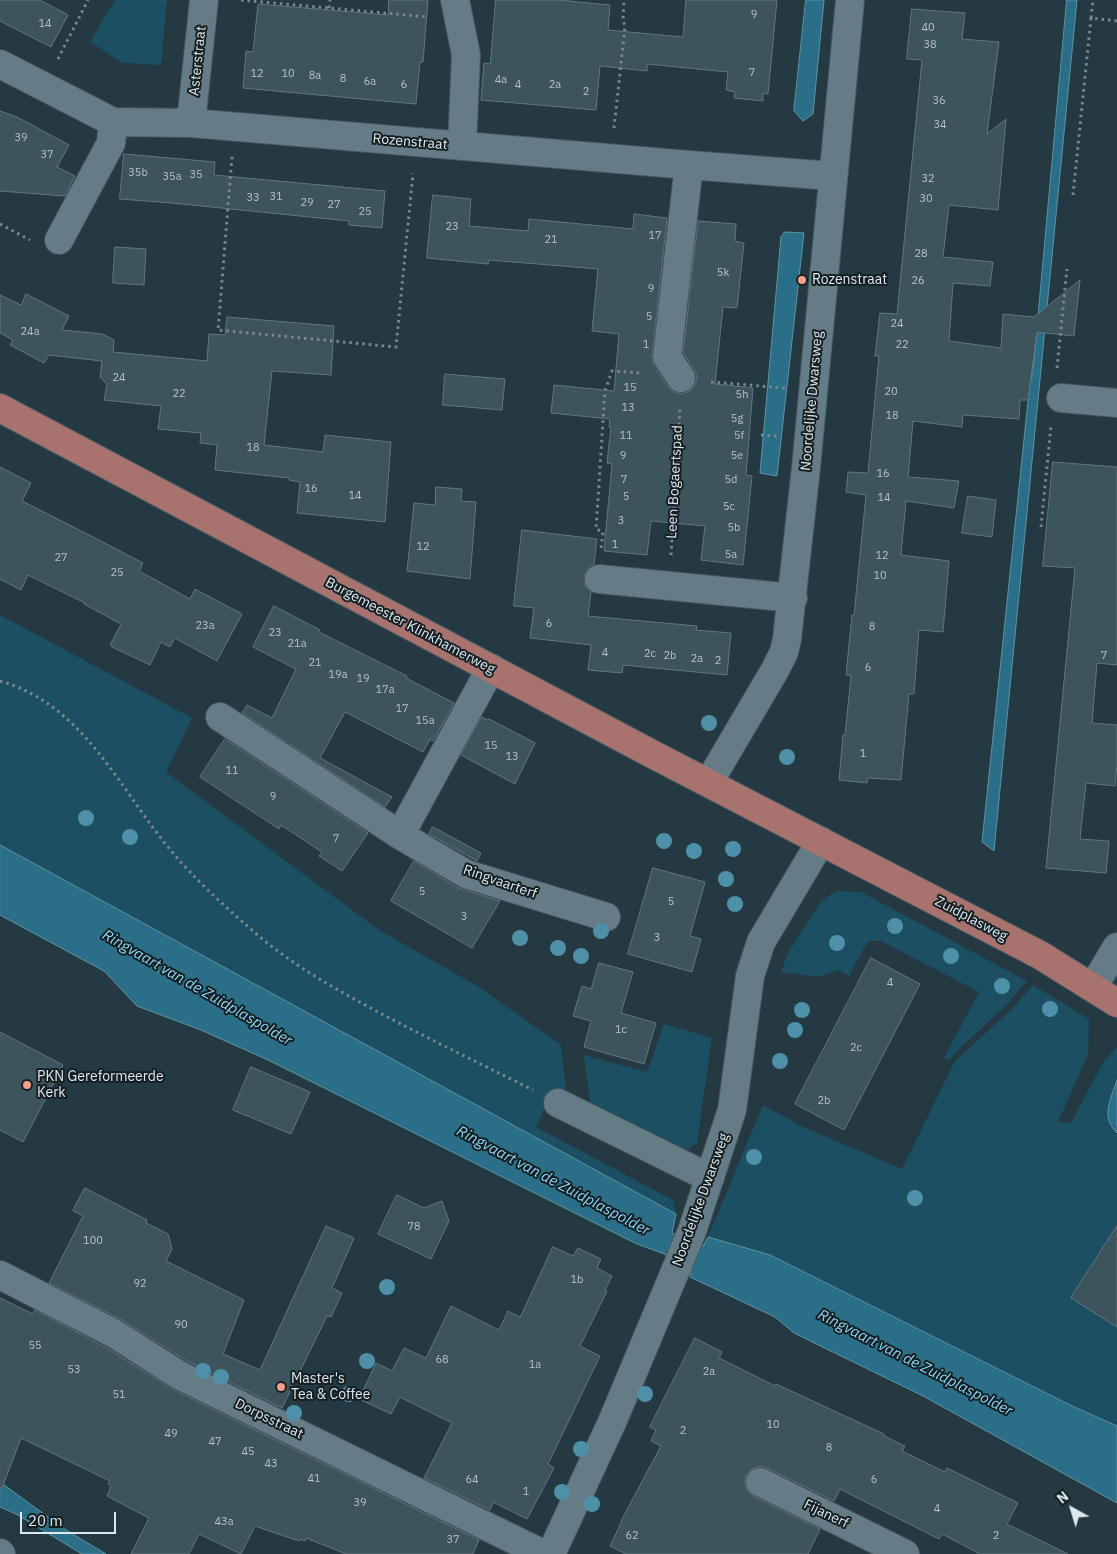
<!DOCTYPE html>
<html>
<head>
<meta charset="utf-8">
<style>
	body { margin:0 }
	#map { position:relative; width:1117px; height:1554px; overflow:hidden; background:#243942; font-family:"IBM Plex Sans",sans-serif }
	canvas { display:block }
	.north { position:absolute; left:1047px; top:1484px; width:50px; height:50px; -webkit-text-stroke:4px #151f23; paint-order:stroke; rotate:321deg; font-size:14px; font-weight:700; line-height:20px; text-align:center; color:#dce9ef }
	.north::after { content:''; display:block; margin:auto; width:18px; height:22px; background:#dce9ef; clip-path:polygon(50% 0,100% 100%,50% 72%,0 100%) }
	.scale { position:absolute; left:20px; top:1512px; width:96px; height:22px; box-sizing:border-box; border:2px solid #dce9ef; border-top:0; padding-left:6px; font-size:15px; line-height:18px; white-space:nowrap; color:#dce9ef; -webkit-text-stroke:4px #151f23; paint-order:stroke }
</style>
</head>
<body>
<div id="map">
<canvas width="1117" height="1554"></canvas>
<div class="north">N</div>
<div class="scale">20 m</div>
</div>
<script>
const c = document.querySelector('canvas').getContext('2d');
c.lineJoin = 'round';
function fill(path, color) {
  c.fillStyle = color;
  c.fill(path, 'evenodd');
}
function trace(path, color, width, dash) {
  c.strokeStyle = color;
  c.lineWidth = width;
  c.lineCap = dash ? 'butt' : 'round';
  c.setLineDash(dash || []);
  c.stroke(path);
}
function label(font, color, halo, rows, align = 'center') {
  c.font = font + ' "IBM Plex Sans",sans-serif';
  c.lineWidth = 4;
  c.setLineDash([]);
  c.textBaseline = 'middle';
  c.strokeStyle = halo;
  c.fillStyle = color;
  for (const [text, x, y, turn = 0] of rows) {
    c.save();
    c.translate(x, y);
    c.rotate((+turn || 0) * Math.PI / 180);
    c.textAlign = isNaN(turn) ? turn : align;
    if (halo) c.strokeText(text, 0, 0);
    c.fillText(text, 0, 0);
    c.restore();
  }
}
fill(new Path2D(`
	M115,0H167L161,65L123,63L90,42Z
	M0,615L192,718L166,772L379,930L479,987L561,1045L566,1089L562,1097L551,1095L536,1127L673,1200L676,1214L0,845Z
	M838,891L861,892L1027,981L1006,1005L953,1055L950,1060L944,1058L979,992L881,941H868L849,976L839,970L818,977L781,972L787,955L819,904L828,896Z
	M1033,985L1089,1019L1088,1054L1058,1122L1071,1123L1105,1059H1107L1117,1046C1117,1057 1117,1068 1117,1078C1115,1099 1098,1115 1117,1133V1426L1070,1405L770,1255L708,1237L763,1105L803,1127L902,1169L955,1061L1011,1010Z
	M664,1024L712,1038L697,1143L687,1150L590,1102L584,1055L647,1072Z`), '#1c4f61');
const water = new Path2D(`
	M806,0H824L813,114L803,121L794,111Z
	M1067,0H1077L994,851L982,842L1030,382L1033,371Z
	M785,232L804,233L777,476L760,473L781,237Z
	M0,845L676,1214L672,1233L703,1246L708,1237L770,1255L1070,1405L1117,1426V1503L923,1396L794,1333L775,1317L690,1277L692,1267L662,1253L637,1244L268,1060L201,1030L137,1006L104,971L0,915Z
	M1117,1080V1133C1100,1117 1111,1099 1117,1080Z
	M0,1482L66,1530L106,1554H82L16,1514L0,1507Z`);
fill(water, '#2a6f87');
trace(water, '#5f94a6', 1);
const building = new Path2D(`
	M0,0H40L68,15L51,47L0,21Z
	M389,0H428L423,62H420L416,104L243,88L246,51L253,52L258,4L388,15Z
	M496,0H559L610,5L608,30L683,37L686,0H777L768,94L763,93V101L734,98L735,92L726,90L728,72L647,64V71L600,66L596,110L481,100L484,63L490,64Z
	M912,9L965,13L962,39L999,42L987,134L1006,119L998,210L949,205L943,257L993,262L990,286L953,283L949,341L1001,348L1003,314L1034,317L1080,280L1074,336L1037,332L1028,400H1020L1019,419L963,415L962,427L913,421L908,477L959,481L954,508L906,501L901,555L949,561L943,632L919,630L914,694H909L901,780L868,778L867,783L839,780L843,735H845L851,676L846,675L852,615H854L866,495L846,492L848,472L868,473L879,356H875L880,313L897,314L922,60L907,59Z
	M0,111L17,117L69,145L57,167L75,176L65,196L0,191Z
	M124,154L215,162L214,175L385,191L382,228L349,225V221L172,203L120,199Z
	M433,195L471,199L469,226L528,231L529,219L633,229L634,214L667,218L652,356L654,366L668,387L674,392L682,394L690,391L695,385L697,377L694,369L683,353L698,221L736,224L735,241L744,243L737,308L723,307L715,384L753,388L746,475L752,476L743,565L701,560L705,526L651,521L647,555L604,551L612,464L607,463L611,427H609L610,419L551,413L554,385L614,391L619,334L592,331L598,269L489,260L488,264L427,258Z
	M115,247L146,249L144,285L113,283Z
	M26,294L69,316L62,330L102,334L114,340L113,352L207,361L209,334L225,335L227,317L334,326L331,375L272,371L264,445L323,452L325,435L391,442L385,522L297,513L300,482L289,480V478L215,470L217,445L200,443L201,433L158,429L161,406L104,400L107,384L100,377L102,361L49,355L44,363L10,345L13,340L0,333V295L21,305Z
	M445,374L505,379L502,410L443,405Z
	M1053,462L1117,467V665L1097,663L1092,723L1117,725V765L1115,786L1086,783L1080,839L1109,841L1106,873L1046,868L1075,568L1043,566Z
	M0,467L31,483L22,501L95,538L143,563L139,571L190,599L195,589L242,614L217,661L175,638L170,647L161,642L150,665L112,647L110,645L121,624L84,604L85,603L28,575L21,590L0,579Z
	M436,487L462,489L461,501L476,502L470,579L407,571L414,503L435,505Z
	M968,496L996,500L992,537L962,533Z
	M522,530L597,539L594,564L587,570L584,577L585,586L591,592L588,616L697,626L696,630L731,633L727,675L623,665L622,673L588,670L591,645L530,638L534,608L514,606Z
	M274,606L320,630L319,632L407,676L406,678L454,703L433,741L430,739L423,752L345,712L320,758L392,797L385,807L242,713L247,705L272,718L296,669L253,647Z
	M482,717L488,720L489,719L535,743L515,784L461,755Z
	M225,739L368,833L342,871L319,856L322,852L281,825L279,829L200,777Z
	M433,827L481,853L477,861L429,834Z
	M414,861L458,888L500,901L472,948L391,901Z
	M653,868L705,882L690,936L701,939L692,972L628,954Z
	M871,958L920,984L844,1130L795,1104Z
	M599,963L633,972L621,1013L656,1023L644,1064L584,1047L591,1021L573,1016L582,986L591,989Z
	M0,1032L63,1065L23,1142L0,1130Z
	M251,1067L310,1092L291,1134L233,1110Z
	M85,1188L147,1220L146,1223L168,1234L172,1249L166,1261L244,1300L223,1354L260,1370L326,1226L354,1238L332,1288L342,1293L331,1317L327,1316L282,1408L187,1361L122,1320L49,1283L83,1216L73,1211Z
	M397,1195L424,1208L442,1201L449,1221L431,1259L378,1234Z
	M1117,1226V1327L1071,1298Z
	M553,1247L573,1256L578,1248L601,1259L597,1268L612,1276L605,1290L607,1291L580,1346L600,1356L548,1464L554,1468L527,1519L493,1502L490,1510L424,1478L452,1423L400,1397L391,1414L359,1399L376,1363L392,1371L404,1348L426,1358L451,1306L499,1330L508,1311L520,1317Z
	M0,1298L33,1314L35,1310L107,1348L172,1389L479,1540L473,1554H346L306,1538L305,1541L300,1539L299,1541L255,1526L241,1554L199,1534L189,1554H131L149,1518L107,1496L111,1486L108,1484L110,1481L21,1438L2,1488H0Z
	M695,1338L722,1352L719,1358L775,1386L776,1384L884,1434V1436L905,1446L902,1451L945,1472L947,1468L1018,1503L1007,1524L1068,1554H980L942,1534L939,1539L840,1489L834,1501L767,1468L760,1466L752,1469L746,1475L744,1482L747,1490L753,1496L820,1529L808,1554H626L610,1546L622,1521H621L661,1446L651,1441L656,1430L650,1427Z`);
fill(building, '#3d545d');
trace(building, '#607781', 1);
const minor = new Path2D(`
	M455,0L466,55L462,146
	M0,64L113,122L191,123L689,165L832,176
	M191,123L204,0
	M59,240L111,143L113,122
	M681,378L667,357L689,165
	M1061,398L1117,403
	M599,579L793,598
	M220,717L400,835L466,874L606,917
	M709,782L775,670L784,652L787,639L806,468L850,0
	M400,835L491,668
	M1093,987L1117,947
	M558,1103L710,1178
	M0,1275L115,1334L179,1375L543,1554
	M760,1482L905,1554
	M0,1553L1,1554
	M551,1554L613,1420L692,1231L732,1110L750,976L761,942L821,841`);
const major = new Path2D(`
	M0,408L654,755L1040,955L1117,1003`);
trace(minor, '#465860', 30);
trace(major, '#465860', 30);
trace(new Path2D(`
	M241,0L428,17
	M329,8L330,0
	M1091,18L1093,0
	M58,59L88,0
	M614,128L625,27L623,19L624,0
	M232,157L218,330L396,347L413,173
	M1073,195L1091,18L1117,21
	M0,224L30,240
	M1057,368L1067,269
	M711,382L785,388
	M761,435L778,436
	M1041,527L1051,426
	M601,548L603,532L596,529L605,391L612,371L640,373
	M671,555L680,407
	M0,681C85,705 120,791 173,853C199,884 230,911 260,937C296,967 337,990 378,1012C429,1039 481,1064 533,1090`), '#778890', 3, [2.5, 4]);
trace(minor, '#657c86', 28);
trace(major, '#a8736e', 28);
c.fillStyle = '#4f90a9';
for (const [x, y] of [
	[709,723],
	[787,757],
	[86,818],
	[130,837],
	[664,841],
	[733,849],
	[694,851],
	[726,879],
	[735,904],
	[895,926],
	[601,931],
	[520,938],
	[837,943],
	[558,948],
	[581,956],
	[951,956],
	[1002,986],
	[1050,1009],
	[802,1010],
	[795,1030],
	[780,1061],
	[754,1157],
	[915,1198],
	[387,1287],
	[367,1361],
	[203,1371],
	[221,1377],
	[349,1394],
	[645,1394],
	[294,1413],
	[581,1449],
	[562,1492],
	[592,1504]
]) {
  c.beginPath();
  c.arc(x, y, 8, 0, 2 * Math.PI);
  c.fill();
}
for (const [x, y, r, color] of [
	[802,280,5,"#f59d8f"],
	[27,1085,5,"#f59d8f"],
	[281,1387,5,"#f59d8f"]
]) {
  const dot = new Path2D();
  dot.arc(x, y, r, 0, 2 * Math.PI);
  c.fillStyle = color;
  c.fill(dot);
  trace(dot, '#151f23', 2);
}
label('11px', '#b4c4ca', null, [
	["9",754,15],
	["14",45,24],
	["40",928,28],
	["38",930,45],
	["7",752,73],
	["12",257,74],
	["10",288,74],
	["8a",315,76],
	["8",343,79],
	["4a",501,80],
	["6a",370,82],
	["6",404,85],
	["4",518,85],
	["2a",555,85],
	["2",586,92],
	["36",939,101],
	["34",940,125],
	["39",21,138],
	["37",47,155],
	["35b",138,173],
	["35",196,175],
	["35a",172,177],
	["32",928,179],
	["31",276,197],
	["33",253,198],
	["30",926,199],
	["29",307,203],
	["27",334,205],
	["25",365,212],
	["23",452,227],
	["17",655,236],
	["21",551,240],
	["28",921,254],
	["5k",723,273],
	["26",918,281],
	["9",651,289],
	["5",649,317],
	["24",897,324],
	["24a",30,332],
	["1",646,345],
	["22",902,345],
	["24",119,378],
	["15",630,388],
	["20",891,392],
	["22",179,394],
	["5h",742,395],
	["13",628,408],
	["18",892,416],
	["5g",737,419],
	["11",626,436],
	["5f",739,436],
	["18",253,448],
	["9",623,456],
	["5e",737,456],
	["16",883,474],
	["7",624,480],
	["5d",731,480],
	["16",311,489],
	["14",355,496],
	["5",626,497],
	["14",884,498],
	["5c",729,507],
	["3",621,521],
	["5b",734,528],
	["1",615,545],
	["12",423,547],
	["5a",731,555],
	["12",882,556],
	["27",61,558],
	["25",117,573],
	["10",880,576],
	["6",549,624],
	["23a",205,626],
	["8",872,627],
	["23",275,633],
	["21a",297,644],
	["4",605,653],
	["2c",650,654],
	["2b",670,656],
	["7",1104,656],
	["2a",697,659],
	["2",718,661],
	["21",315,663],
	["6",868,668],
	["19a",338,675],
	["19",363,679],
	["17a",385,690],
	["17",402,709],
	["15a",425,721],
	["15",491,746],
	["1",863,754],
	["13",512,757],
	["11",232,771],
	["9",273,797],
	["7",336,839],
	["5",422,892],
	["5",671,902],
	["3",464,917],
	["3",657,938],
	["4",890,983],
	["1c",621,1030],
	["2c",856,1048],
	["2b",824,1101],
	["78",414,1227],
	["100",93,1241],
	["1b",577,1280],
	["92",140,1284],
	["90",181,1325],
	["55",35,1346],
	["68",442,1360],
	["1a",535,1365],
	["53",74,1370],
	["2a",709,1372],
	["51",119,1395],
	["10",773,1425],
	["2",683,1431],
	["49",171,1434],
	["47",215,1442],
	["8",829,1448],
	["45",248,1452],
	["43",271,1464],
	["41",314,1479],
	["64",472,1480],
	["6",874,1480],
	["1",526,1492],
	["39",360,1503],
	["4",937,1509],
	["43a",224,1522],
	["62",632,1536],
	["2",996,1536],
	["37",453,1540]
]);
label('14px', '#dce9ef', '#151f23', [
	["Asterstraat",198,61,-84],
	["Rozenstraat",410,142,5],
	["Noordelijke Dwarsweg",812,401,-85],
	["Leen Bogaertspad",675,482,-87],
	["Burgemeester Klinkhamerweg",410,626,28],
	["Ringvaarterf",500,882,19],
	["Zuidplasweg",971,919,28],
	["Noordelijke Dwarsweg",701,1200,-70],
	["Dorpsstraat",269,1419,26],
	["Fijanerf",826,1514,26]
]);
label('14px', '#dce9ef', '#151f23', [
	["Rozenstraat",812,280],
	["PKN Gereformeerde",37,1077],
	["Kerk",37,1093],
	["Master's",291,1379],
	["Tea & Coffee",291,1395]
], 'left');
label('italic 15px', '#8cd9f7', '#151f23', [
	["Ringvaart van de Zuidplaspolder",197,988,30],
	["Ringvaart van de Zuidplaspolder",553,1181,28],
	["Ringvaart van de Zuidplaspolder",915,1363,27]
]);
</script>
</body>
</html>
